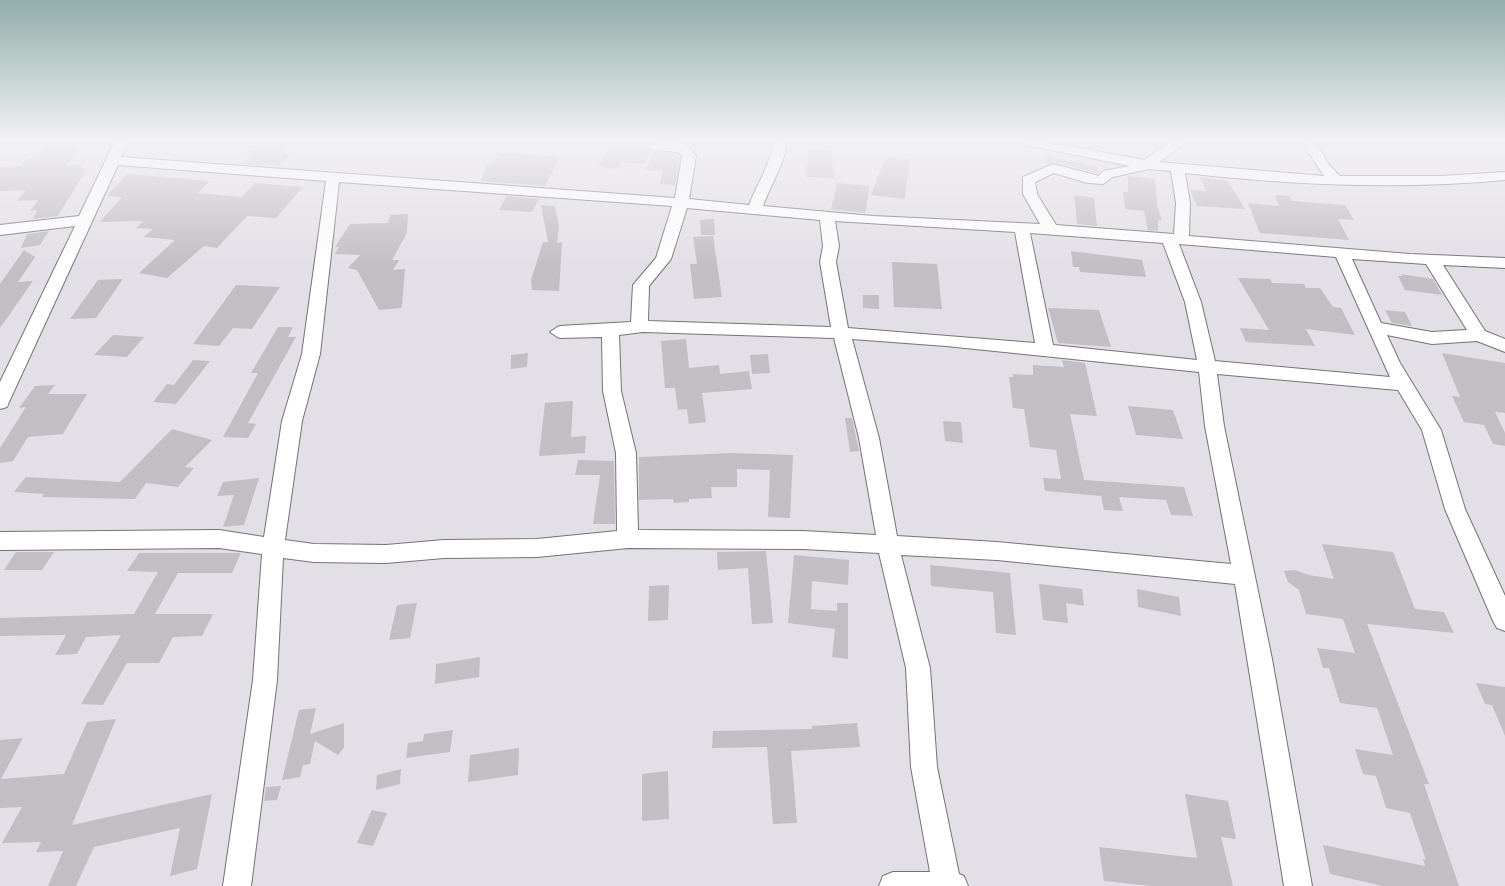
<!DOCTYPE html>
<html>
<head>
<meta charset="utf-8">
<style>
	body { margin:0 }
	canvas { display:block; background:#e3dfe6 }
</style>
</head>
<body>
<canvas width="1505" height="886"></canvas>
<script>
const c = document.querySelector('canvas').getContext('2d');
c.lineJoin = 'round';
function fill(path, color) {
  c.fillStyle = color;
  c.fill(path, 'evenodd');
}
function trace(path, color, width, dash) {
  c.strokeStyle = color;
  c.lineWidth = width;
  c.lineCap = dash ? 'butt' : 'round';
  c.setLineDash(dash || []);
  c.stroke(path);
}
fill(new Path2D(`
	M265,141H289L277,153L291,154L279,166L241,164Z
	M614,141H652L644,145L651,151L645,164L621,162L618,169L598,167Z
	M85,142L66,166L81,164V168L87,169L58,216L33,219L37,210L30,211L38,200L17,201L26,190L0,191V167L20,166L28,158H38L49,144Z
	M809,150L831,151L834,178L806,177Z
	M653,152L677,154L680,157L675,185L660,184L663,171L646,170Z
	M500,153L560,157L545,186L481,181L488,163H494Z
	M1044,155L1098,167L1097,173L1054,162L1047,164Z
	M886,156L910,160L905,199L871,195Z
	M127,174L210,181L198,193L241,197L255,183L303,187L276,218L247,216L217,248L204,246L167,278L139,273L175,240L144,237L153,229L136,228L143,221L100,222L122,197L107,196Z
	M1128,176L1155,179L1157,205L1162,220H1158V231L1148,230L1144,211L1125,209L1123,192H1128Z
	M1200,177L1228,181L1245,209L1197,206L1190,190L1206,191Z
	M837,183L870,186L865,213L831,209Z
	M1074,195L1094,198L1097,226L1077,224Z
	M1275,195L1290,196L1292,201L1345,205L1354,220L1338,219L1349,240L1260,233L1248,203L1279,206Z
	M507,196L539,199L532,212L499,210Z
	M541,205L555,206L559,226L557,243L562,242L559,291L532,290L531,280L543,242H548Z
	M408,214L407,233L392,260H399L393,270L405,269L402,305L401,308L379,310L357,270L348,268L360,255L335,254L339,247H335L350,224L388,223L390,215Z
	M714,219L715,235H701L700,220Z
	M49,231L40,245L21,248L27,234Z
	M713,236L722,297L694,299L690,264H697L693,237Z
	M24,250L35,257L18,282L33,281L0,328V284Z
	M1071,251L1142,260L1146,277L1080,272L1079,267H1073Z
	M892,262L937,264L942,309L894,307Z
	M1401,274L1433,279L1442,295L1405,290L1398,276H1403Z
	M1238,278L1270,279L1272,283L1304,284L1306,288H1320L1333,307L1341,308L1355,335L1306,329L1315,346L1246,342L1240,328L1269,330Z
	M123,279L96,318L70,319L98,280Z
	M236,285L280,287L252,329L233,328L219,346L193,344Z
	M863,295H879V309L863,308Z
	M1048,308L1099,310L1111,347L1058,343Z
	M1385,310L1405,312L1412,326L1392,323Z
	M278,327H293L288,337H296L248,423L256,424L248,438L223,437L258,373H251Z
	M113,335L144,337L127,357L94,355Z
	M686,339L689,368L719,365L720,374L749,371L752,389L702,393L706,422L689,424L687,409L678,410L675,388H665L661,341Z
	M528,353L527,367L511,369V355Z
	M1442,353L1505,363V413L1495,412L1505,433V446L1493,444L1484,425L1464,422L1452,396L1460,397Z
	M768,354L770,373L752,374L750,355Z
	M193,360L210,361L176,404L153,402L167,384L174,385Z
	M1062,360L1085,363L1097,416L1070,414L1084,480L1184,487L1193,516L1171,515L1166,500L1119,497L1123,511L1104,510L1101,496L1045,491L1043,478L1061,479L1056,450L1030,447L1024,409L1013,408L1009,377H1013V374L1033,375V365L1064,367Z
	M55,385L48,394H87L63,434L28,437L13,461L0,463V448L26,407L19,408L35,386Z
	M573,401L571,437L586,436L585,453L539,456L545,403Z
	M1128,406L1173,410L1183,439L1136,435Z
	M845,418H852L859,451L850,452Z
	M943,421L961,422L963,443L945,441Z
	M172,429L212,440L185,467L194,468L178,487L146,483L135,499L42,497L44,494L14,492L26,477L120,482Z
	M732,453L793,455L790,518L768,517L770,470L737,469V487H711L712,498L689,499V502L674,503L673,499L639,500V457Z
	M578,460L614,461L615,524H593L600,475H575Z
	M259,478L244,525L223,527L234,495L217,496L223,482Z
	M1322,544L1393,552L1415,609L1444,612L1454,633L1367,624L1429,784H1424L1459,886H1383L1330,874L1323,845L1425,866L1423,859L1426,860L1410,813L1386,808L1376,776L1363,774L1355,749L1393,755L1377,708L1340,703L1329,668H1323L1317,648L1355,653L1343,619L1306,614L1299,590L1288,582L1284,571L1295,570L1309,575L1334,579Z
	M766,551L773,623L752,624L748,568L718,570L717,552Z
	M16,552H54L42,570H4Z
	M139,553H241L232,573H178L155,614H213L202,636L173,637L159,663H127L103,705L81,704L121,635L86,637L77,654L55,655L66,635L0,636V618L134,614L158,572L127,571Z
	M794,555L849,560L848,585L812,581L811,609L837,611V603H848V659L832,657L835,629L788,623Z
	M930,565L1010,573L1016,635L996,633L993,592L931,586Z
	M1039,584L1082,589L1084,606L1066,603L1068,623L1043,620Z
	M669,585L668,620L648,621L649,586Z
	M1137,589L1179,597L1181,616L1138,607Z
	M417,603L410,638L389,640L397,605Z
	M480,657L479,677L435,684L436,664Z
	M1476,683L1505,687V736L1492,705L1485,704Z
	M316,708L310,734L344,723V748L338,755L315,741L310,764L303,765L300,777L282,780L299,710Z
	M116,719L72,825L212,794L197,869L170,876L180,828L94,847L76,886H48L63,851L36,852L41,842L2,843L22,807L0,808V740L23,738L1,779L64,774L87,722Z
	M857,723L860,747L791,751L797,823L773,824L767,747L712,748L713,731L812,729V726Z
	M453,730L450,752L406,758L408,743L423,741L424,734Z
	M519,748L518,775L468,782L470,755Z
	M401,769L400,784L376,790L377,775Z
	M668,771L669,819L642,821V774Z
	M281,786L277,800L264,801L266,787Z
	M1185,794L1228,801L1236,839L1221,837L1233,886H1151L1104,881L1099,847L1197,858Z
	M372,810L387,813L373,846L357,843Z`), '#c2bec4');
const minor = new Path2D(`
	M115,141H129L121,157L675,198L682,156L678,152L653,150L646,146C653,140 677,141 686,145C690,147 693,152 696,156L689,199L749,205C758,182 771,164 773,141H787C785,164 771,183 763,206L873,216L1040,224L1023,194V177L1053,164L1099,176L1103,171L1130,166L1021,144L1019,141H1042L1144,160L1172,141H1188L1159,162L1324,176L1301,141H1315L1329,165L1340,176H1441L1505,172V180C1398,190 1291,185 1185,173L1190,203L1189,236L1410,254L1505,258V268L1443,265L1485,331L1505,339V352L1477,341L1432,344L1387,335L1400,363L1441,430L1465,509L1505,596V631L1497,628L1493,621L1445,509L1422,430L1398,390L1217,374L1224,426L1272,659L1312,886H1284L1235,584L997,560L901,555L930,668L937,767L959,874L964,876L968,886H879L883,876L893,872H930L911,767L906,668L879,553L803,549L628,548L537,557L444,558L386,563L314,562L283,558L277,680L251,886H223L253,680L262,554L219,548L0,550V532L219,530L264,537L282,421L302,354L326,181L118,165L9,402L7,407L0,409V382L75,226L0,235V225L79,216ZM1149,169L1171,171L1176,203L1174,234L1056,225L1037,194L1035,182L1054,173L1088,183L1103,184L1113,177ZM339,182L672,206L656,258L633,285L631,322L559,326L550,332L559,338L602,337L603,391L616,453L617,531L537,539L444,540L386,545L314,544L285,540L302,421L320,354ZM687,208L820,220L823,246L820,262L831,327L648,321L649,286L671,259ZM835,221L1015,232L1035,343L848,328L836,262L839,246ZM1030,233L1163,243L1185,302L1197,360L1053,345ZM1179,244L1336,257L1390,377L1215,361L1201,302ZM1352,259L1426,264L1467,330L1432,332L1381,323ZM643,332L834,338L859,438L876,535L803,531L638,530L636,453L621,391L619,335ZM852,339L946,346L1199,372L1205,426L1231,564L997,542L897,536L879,438Z`);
trace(minor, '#767278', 2);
fill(minor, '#fff');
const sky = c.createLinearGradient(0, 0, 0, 265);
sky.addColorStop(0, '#91aeaa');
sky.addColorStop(0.53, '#f2f1f4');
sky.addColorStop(1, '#f2f1f400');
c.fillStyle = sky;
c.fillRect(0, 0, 1505, 265);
</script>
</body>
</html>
